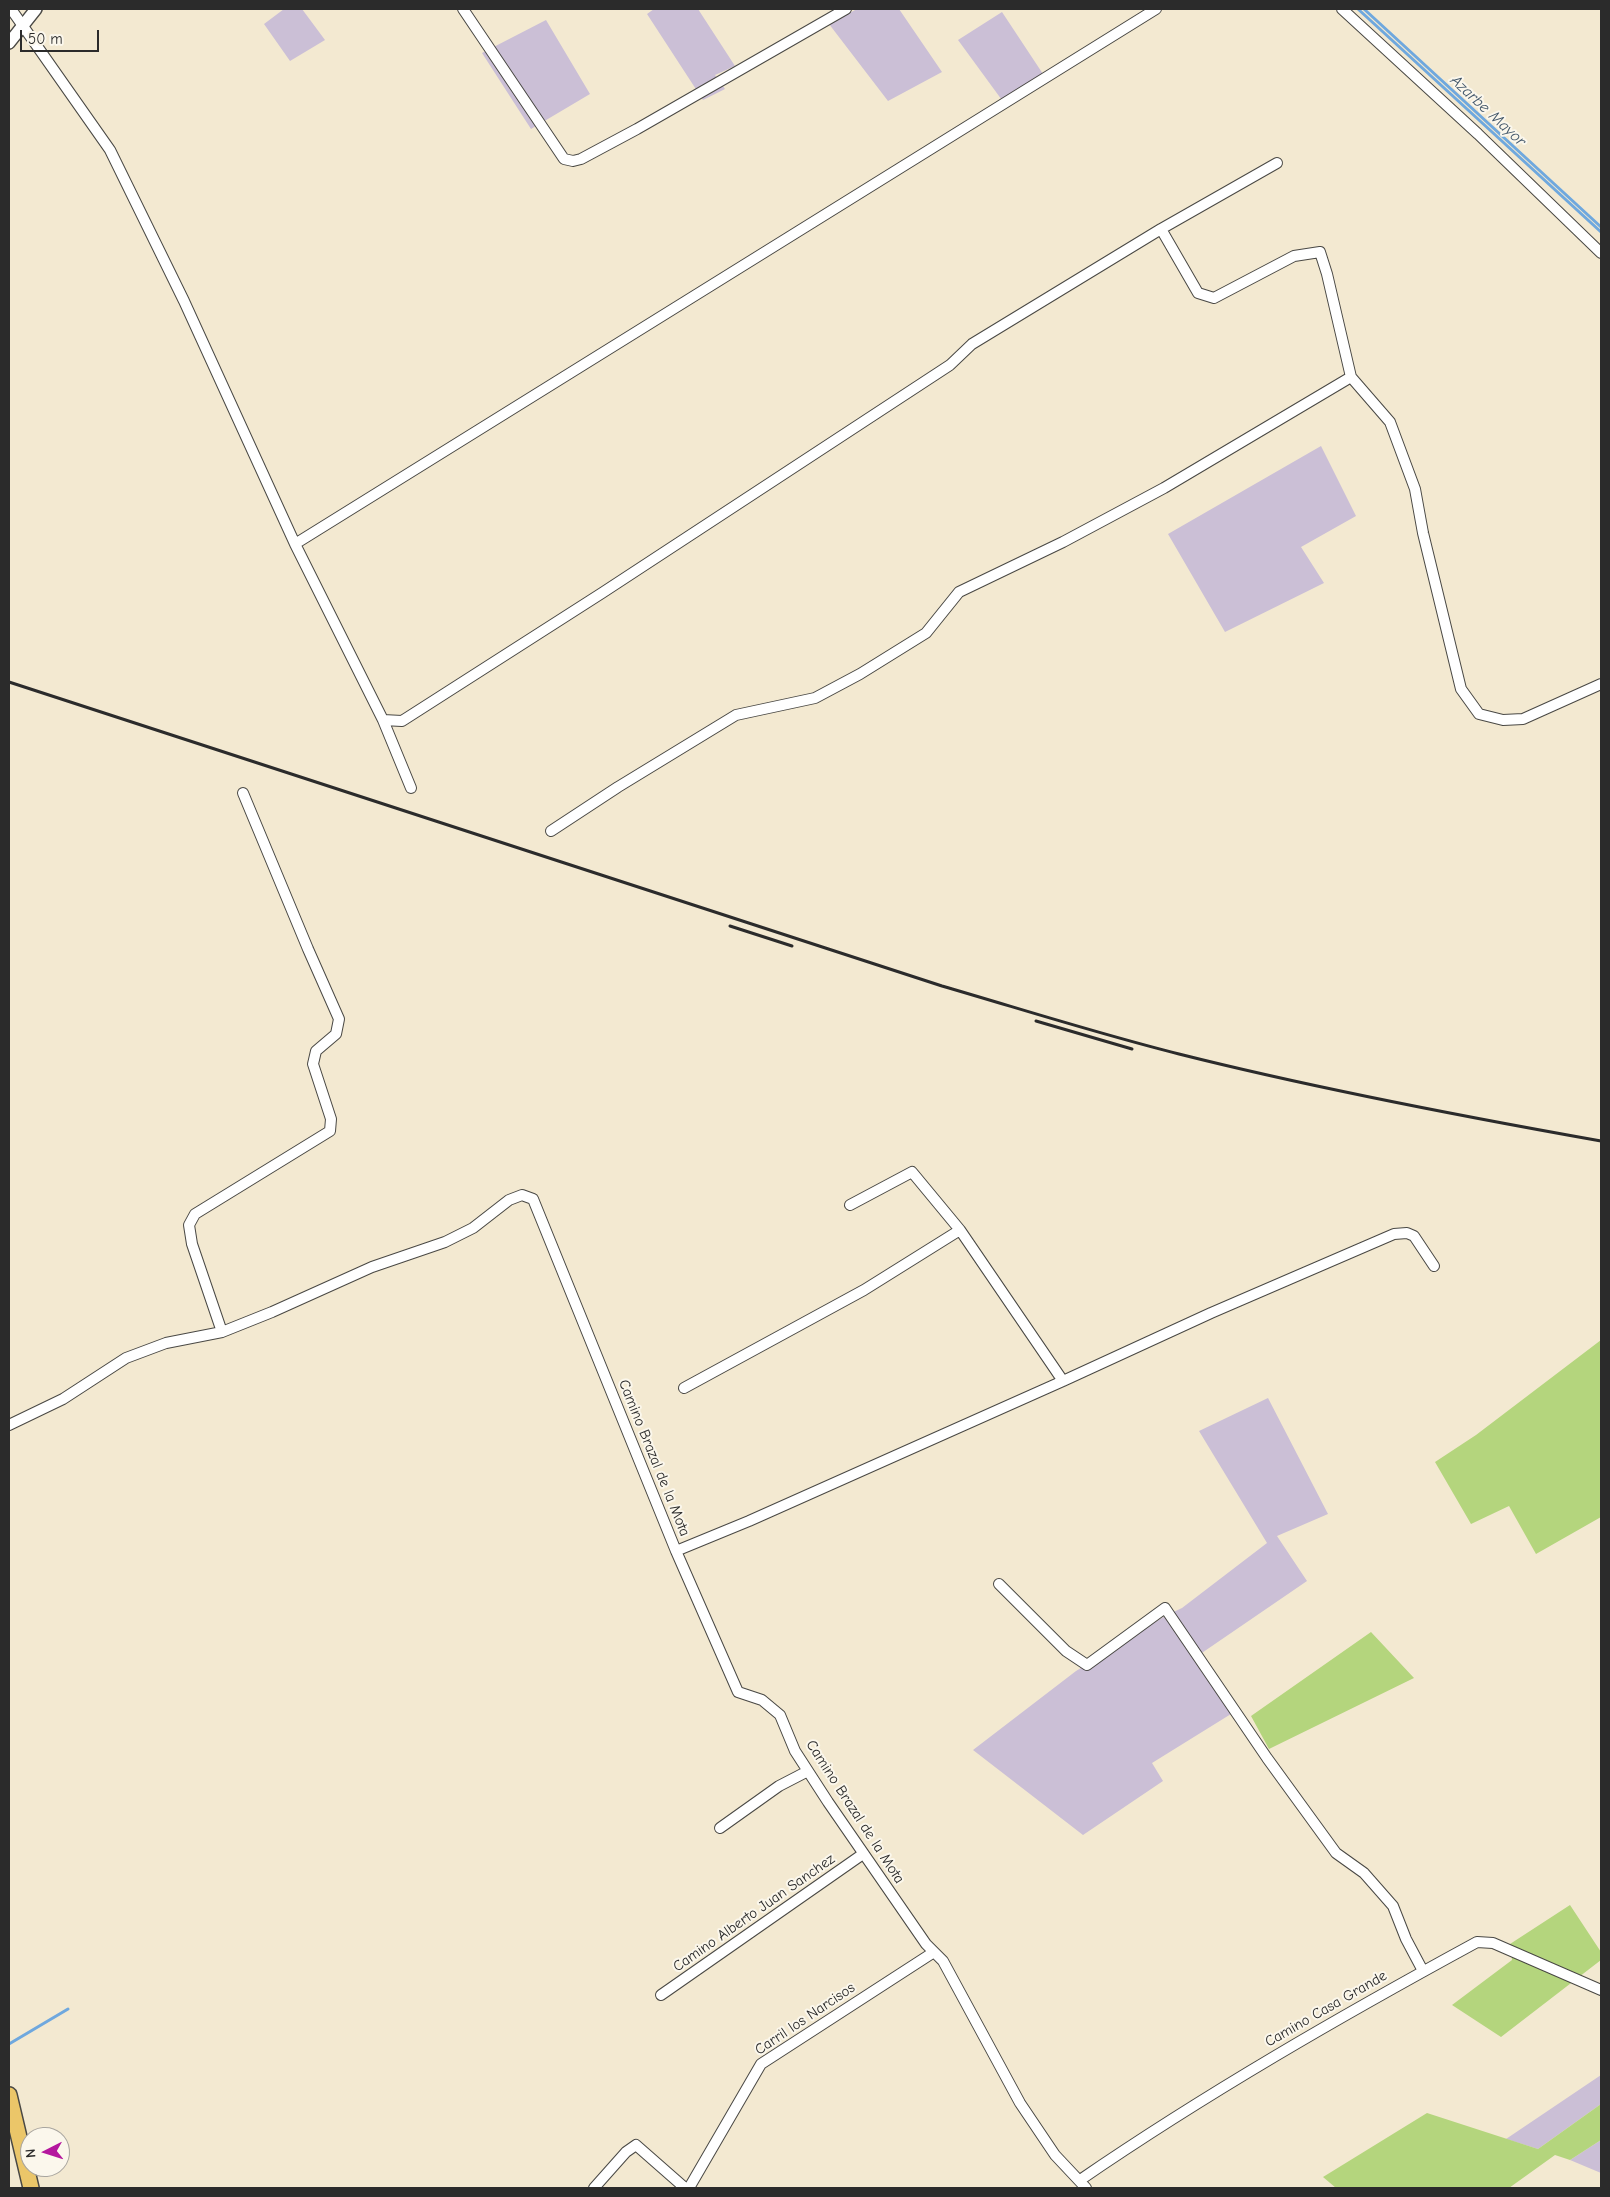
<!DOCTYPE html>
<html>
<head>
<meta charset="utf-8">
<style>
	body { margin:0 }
	#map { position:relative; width:1610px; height:2197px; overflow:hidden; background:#f3e9d1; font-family:"Comic Neue",sans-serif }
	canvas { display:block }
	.frame { position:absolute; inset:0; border:10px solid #2b2b2b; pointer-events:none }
	.north { position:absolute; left:20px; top:2127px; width:50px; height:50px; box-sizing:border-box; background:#fbf7ec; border:1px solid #a8a59f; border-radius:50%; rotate:265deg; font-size:14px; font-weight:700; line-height:20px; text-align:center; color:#2b2b2b }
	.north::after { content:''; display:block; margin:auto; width:18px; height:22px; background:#b5179e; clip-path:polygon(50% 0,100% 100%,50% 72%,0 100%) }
	.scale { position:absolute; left:20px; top:30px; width:79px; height:22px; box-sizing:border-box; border:2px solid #2b2b2b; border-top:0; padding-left:6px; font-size:15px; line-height:18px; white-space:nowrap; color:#2b2b2b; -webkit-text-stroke:4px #fbf7ec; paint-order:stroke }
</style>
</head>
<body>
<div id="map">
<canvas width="1610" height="2197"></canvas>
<div class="frame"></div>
<div class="north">N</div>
<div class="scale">50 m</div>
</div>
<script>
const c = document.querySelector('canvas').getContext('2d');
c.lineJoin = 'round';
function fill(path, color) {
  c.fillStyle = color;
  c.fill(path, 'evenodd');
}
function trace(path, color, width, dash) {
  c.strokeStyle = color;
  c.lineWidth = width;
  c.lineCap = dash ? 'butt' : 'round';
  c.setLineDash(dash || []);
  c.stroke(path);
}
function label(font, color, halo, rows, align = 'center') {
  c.font = font + ' "Comic Neue",sans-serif';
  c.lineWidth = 4;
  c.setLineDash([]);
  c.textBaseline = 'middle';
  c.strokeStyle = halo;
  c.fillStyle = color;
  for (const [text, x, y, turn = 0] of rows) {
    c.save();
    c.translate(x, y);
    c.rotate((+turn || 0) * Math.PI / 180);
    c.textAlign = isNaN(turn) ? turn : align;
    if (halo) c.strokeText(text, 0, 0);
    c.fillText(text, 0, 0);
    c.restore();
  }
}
fill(new Path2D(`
	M284,9H302L325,40L290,61L264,24Z
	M654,9H698L735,66L715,75L725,89L703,100L647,14Z
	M857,9H899L942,72L888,101L829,24Z
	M1002,12L1043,74L1007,107L958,40Z
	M546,20L590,94L531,129L482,53Z
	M1321,446L1356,516L1301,547L1324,583L1225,632L1168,534Z
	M1268,1398L1328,1514L1277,1536L1307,1581L1193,1659L1231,1714L1152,1763L1163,1781L1083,1835L973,1750L1076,1671L1165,1616L1182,1608L1267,1543L1199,1431Z
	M1601,2075V2104L1538,2149L1506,2139Z
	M1601,2140V2173L1570,2160Z`), '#cbbfd6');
fill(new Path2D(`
	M1601,1340V1517L1536,1554L1509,1506L1471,1524L1435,1462L1476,1435Z
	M1371,1632L1414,1678L1269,1749L1251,1716Z
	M1570,1905L1601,1952V1960L1501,2037L1452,2005L1512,1960L1510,1944Z
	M1601,2104V2140L1570,2160L1555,2155L1509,2188H1336L1323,2177L1427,2113L1538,2149Z`), '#b4d57d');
trace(new Path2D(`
	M1358,9L1601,232
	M1364,9L1601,227
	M9,2044L68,2009`), '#6fa8de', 3);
const minor = new Path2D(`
	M11,9L110,150L184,301L295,544
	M463,9L564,159L573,161L581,159L637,129L846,9
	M1156,9L295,544L383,720L402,721L602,593L950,365L972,344L1161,229
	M1342,9L1478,134L1601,253
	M1277,163L1161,229L1198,293L1214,298L1294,256L1320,252L1327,274L1351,377
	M383,720L411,788
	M551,831L618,787L736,715L815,698L860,674L926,633L959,592L1063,542L1164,488L1351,377L1390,422L1415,489L1423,533L1461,689L1479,714L1503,720L1523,719L1601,684
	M850,1205L912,1172L960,1230
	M222,1332L192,1244L189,1225L195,1214L330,1131L331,1119L313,1064L316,1051L336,1034L339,1019L308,949L243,793
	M1063,1381L1211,1313L1394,1234L1407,1233L1414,1236L1434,1266
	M9,1425L63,1399L126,1358L166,1343L222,1332L272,1312L372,1267L445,1242L473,1228L509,1200L522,1195L533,1199L676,1551L738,1692L762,1700L780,1715L795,1751L828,1802L926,1944L943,1961L1020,2103L1055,2155L1086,2188
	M676,1551L749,1521L1063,1381L960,1230L864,1290L684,1388
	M999,1584L1066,1651L1087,1665L1165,1608L1267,1758L1336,1853L1364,1873L1393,1906L1406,1939L1423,1971
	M720,1828L779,1786L808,1771
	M661,1995L863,1854
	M1080,2180C1207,2093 1341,2016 1477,1942L1493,1943L1601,1990
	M594,2188L626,2152L636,2145L685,2188
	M689,2188L761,2064L934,1952`);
const tertiary = new Path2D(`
	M9,43L36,9`);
const primary = new Path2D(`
	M9,2095L31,2188`);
trace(minor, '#494844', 12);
trace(tertiary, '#494844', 14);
trace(primary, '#494844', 18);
trace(minor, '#fff', 10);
trace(tertiary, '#fff', 11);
trace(primary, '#ebc669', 15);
trace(new Path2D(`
	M9,682L942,986C1021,1009 1099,1034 1179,1054C1318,1089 1460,1116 1601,1141
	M730,926L792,946
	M1036,1021L1132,1049`), '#2b2b2b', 3);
label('15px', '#2b2b2b', '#fbf7ec', [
	["Camino Brazal de la Mota",654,1458,68],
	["Camino Brazal de la Mota",855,1812,57],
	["Camino Alberto Juan Sanchez",754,1913,-35],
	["Camino Casa Grande",1326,2009,-30],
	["Carril los Narcisos",805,2019,-34]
]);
label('italic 16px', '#43576a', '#fbf7ec', [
	["Azarbe Mayor",1488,111,43]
]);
</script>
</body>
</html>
